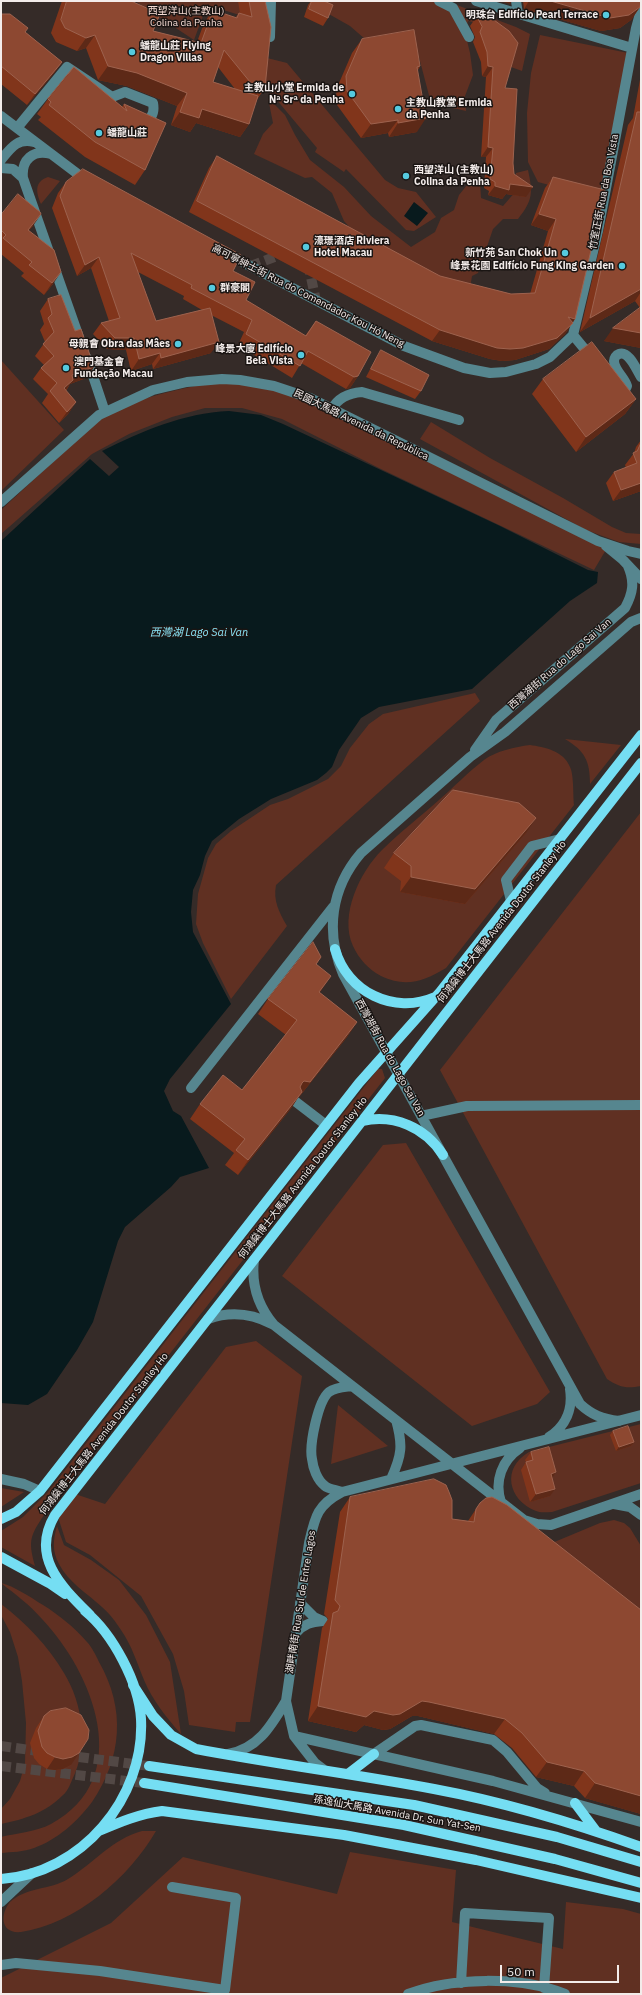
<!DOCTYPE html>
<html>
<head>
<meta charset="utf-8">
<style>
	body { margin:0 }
	#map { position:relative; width:642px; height:1995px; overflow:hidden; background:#352b28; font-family:"IBM Plex Sans",sans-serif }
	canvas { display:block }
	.frame { position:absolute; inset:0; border:2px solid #f3ecea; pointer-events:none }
	.scale { position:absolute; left:500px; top:1965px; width:119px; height:18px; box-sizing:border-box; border:2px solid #f3ecea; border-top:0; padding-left:5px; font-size:12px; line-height:14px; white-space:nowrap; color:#f3ecea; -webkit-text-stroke:3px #1a1513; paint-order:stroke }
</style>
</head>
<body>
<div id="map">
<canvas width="642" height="1995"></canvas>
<div class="frame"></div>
<div class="scale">50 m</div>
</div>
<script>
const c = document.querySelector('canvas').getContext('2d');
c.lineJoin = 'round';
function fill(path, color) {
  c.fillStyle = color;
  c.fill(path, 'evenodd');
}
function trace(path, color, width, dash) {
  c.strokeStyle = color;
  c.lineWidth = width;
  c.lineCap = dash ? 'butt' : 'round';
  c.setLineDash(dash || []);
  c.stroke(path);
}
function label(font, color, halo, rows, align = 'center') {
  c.font = font + ' "IBM Plex Sans","Noto Sans SC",sans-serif';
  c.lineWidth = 3;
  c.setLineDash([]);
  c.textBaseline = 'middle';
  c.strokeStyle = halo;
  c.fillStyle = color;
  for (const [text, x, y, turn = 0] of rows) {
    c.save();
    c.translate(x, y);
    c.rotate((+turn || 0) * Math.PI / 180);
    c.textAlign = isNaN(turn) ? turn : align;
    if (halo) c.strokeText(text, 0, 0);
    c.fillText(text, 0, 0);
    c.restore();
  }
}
fill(new Path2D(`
	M135,1H243L246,17L207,5L194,40Z
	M327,1H446L516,27L530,34L522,71L511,67L486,25L468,21L465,32L470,53L473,75L465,96L466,111L431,103L415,42L365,39L350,26L327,13Z
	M540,35L633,54L605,200L538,182L528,162L527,113L531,73Z
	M263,57L287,63L385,180L398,188L416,192L436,217L414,231L406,230L346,169L344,172L315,152L317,148L276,99L263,86Z
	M268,98L285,115L295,135L310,160L344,187L371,216L411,247L435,232L441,218L454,210L459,195L472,179L480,181L481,198L503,206L516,191V173L528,170C533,193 533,200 518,219H503L493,229L478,273L472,276L470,288L467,293L353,231L344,221L332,193L312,177L305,178L254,154L263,134L273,123Z
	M48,177L60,181L41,204C36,192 34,182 48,177Z
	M1,360L64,430L1,491Z
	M223,380L257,385L312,402L607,548L594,570L381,469L282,419L242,408H205L172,417L129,434L92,454L1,534V510L107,412C145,396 184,388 223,380Z
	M431,422L490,458L563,498L612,527L626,533L641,534V544L619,542L586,530L420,439Z
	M475,693L480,701L276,885C273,901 279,912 287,926L231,999L203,943L196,924L198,894L208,858L216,844L231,831L270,805L288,799L328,779L341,766L350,748L369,724L383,714Z
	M565,739L621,745L590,784C590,761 585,751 565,739Z
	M530,745C544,747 564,751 570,767C574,775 573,796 574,805L446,968C424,981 406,988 381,976C368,969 359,959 353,946C339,915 360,872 382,850C400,832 420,817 439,800C454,787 468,772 484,760C496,751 515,747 530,745Z
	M641,812V1386C626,1389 619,1387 607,1379L440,1070Z
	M378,1069H382L385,1078L47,1511C31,1534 27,1539 35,1566L1,1547V1531L23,1517L48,1492Z
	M406,1143L550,1392L537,1404L472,1426L282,1276L383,1145Z
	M256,1341L302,1376L250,1722H236L235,1732L189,1725L184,1691L173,1654L141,1596L90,1555L66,1542L58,1517L75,1494L105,1504L226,1347Z
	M338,1405L388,1446L331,1464Z
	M641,1424V1483L552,1512C547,1512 540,1513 536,1511C508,1500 501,1468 529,1452Z
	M1,1488L24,1492L1,1507Z
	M614,1520L624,1523L630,1528L641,1546V1633L552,1543L600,1523Z
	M57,1526L64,1545L91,1560L119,1580L146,1615L170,1662L181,1734C166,1717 153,1701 144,1680C137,1663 132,1646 121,1630C116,1622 109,1613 102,1607C88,1594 68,1582 59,1564C52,1551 53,1540 57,1526Z
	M1,1583C14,1586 30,1597 43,1605C59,1615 74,1627 87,1642C92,1647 96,1656 99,1662C126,1709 122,1758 92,1802C78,1821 57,1840 34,1848C24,1852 11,1852 1,1853V1837C17,1833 36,1832 51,1824C136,1778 93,1673 42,1619C30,1605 15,1594 1,1583Z
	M1,1604C26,1623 48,1646 64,1673C83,1704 89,1747 72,1780C70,1785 67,1792 63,1795C45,1813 25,1819 1,1824V1809L10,1799L20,1781L25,1763L26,1723L22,1681L18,1657L10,1632L1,1615Z
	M142,1831H156C129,1878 75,1924 21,1932C0,1934 0,1914 10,1902C26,1887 50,1890 68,1879C94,1863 112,1839 142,1831Z
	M350,1852L456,1870L452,1922L563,1949L566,1902L623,1909L641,1914V1994H1V1978L111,1923L183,1857L337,1894Z`), '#603022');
fill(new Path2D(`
	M414,202L428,213L417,226L404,216Z
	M229,411L261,415L283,424L500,526L588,570L598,572L597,583L570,601L472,689L379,707L361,718L339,750L332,767L326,773L317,780L271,799L239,819L212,841L205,856L200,875L193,890L191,912L193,932L231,1004L170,1079L164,1091L173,1111L181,1116L209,1168L180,1177L171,1187L125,1227L118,1241L93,1322L77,1350L47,1394L28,1405L1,1403V541L90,459L109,476L119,467L102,451C143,431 183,413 229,411Z`), '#081a1d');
trace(new Path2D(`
	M306,265L309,268L316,301
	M251,266L282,254L286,255`), '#524845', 10, [10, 5]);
trace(new Path2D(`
	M1,1746L45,1752
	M64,1755L149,1766
	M1,1766L144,1783`), '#524845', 10, [10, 5]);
trace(new Path2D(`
	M439,1L453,8L469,37
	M476,1L632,48
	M516,1L518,14
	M270,37L271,1
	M1,116L87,181
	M17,128L67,67L112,97L125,92L153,103C155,114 151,121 140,121
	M51,154C33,149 21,160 23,178L81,343
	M1,160C10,149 18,137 34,142
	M1,168L13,169L23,178
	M227,254L404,346L464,368L490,373L506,372L536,364L550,357L573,335L598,231L636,28L641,10
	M573,335L592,358
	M87,358L105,412
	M617,390L624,392L627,386C625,378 614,370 614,361C614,358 616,355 619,354C629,350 637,371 641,377
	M332,409C338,398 349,393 362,392L459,420
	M1,502L99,415L153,390L187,382L222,379L240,380L274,386L310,398L598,541L628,551L641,554
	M606,546L623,560L641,579
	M475,750L496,720L625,608C633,593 635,582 628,566
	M511,901L506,880L532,846L560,839
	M191,1088L333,907
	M296,1102L326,1125
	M421,1116L467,1106L641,1105
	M254,1260C251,1285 258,1306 274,1325L524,1520L537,1524L551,1525L641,1494
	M208,1319C230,1311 251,1313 272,1324
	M619,1421C602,1419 592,1415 580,1404L343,974C325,932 331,888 361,853L470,757L505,732L631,622L641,618
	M549,1437C566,1426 573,1409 570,1389
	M1,1479L24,1484L40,1491
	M391,1479C402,1455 403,1445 396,1420
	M342,1492C337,1490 328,1489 325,1486C317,1480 313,1468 312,1459C309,1445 318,1401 329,1392C336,1387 345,1387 352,1386
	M501,1502C494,1481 502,1460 520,1448
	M614,1504L630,1507L641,1515
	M300,1603L314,1617L323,1621
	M296,1633C304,1624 311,1622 323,1621
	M294,1736L493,1781L641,1822
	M228,1754C258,1749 271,1726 286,1701
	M374,1754L415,1726L421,1725L493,1740L507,1752L537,1788L545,1793
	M323,1769L315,1763L294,1736L286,1701L309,1543C315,1517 317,1505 342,1492L641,1415
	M1,1902L32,1873
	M1,1965L16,1963L100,1971L225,1990L236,1898L172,1887
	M461,1983L465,1913L549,1918L544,1988
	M408,1994C453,1977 520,1976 565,1994`), '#56868f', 10);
trace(new Path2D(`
	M335,949C347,992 394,1015 435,997
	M362,1121C394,1114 425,1127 443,1155
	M1,1519L16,1512L40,1491L359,1083L440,992L641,735
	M1,1557L49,1583L65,1594
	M90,1615C61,1586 30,1557 55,1515L641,763
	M133,1685L153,1716L171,1735L196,1749C275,1764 355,1774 434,1789C504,1802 574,1823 641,1847
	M149,1766L414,1805L557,1837L641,1862
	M348,1774L374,1754
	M144,1783L404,1825L555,1859L641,1883
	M575,1803L596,1831
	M99,1831C120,1822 139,1814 162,1811L344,1835L476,1860L641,1898
	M1,1879C81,1874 145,1798 141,1719C139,1683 113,1634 85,1611`), '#75def3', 10);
fill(new Path2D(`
	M62,1H131L153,31L197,42L204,23L213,10L235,18L239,13H240L238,1H265V88L256,101L249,124L240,137L196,123L190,132L171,125L177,106L127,86L98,80L86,48L77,51L56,42L51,33ZM218,67L235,89L213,82Z
	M311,1H324L328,18L323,26L304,17L308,5Z
	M523,1H641L640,7L631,20L620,28L601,31L524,9Z
	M1,14L25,32L62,62L54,73L27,105L1,84Z
	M477,16L494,20L505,88L514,174L526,197L506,194L502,199L488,195L489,191L484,188L486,157H481L486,77L482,76L481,62L473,42L475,37L470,26Z
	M362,39L420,66L418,70L417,132L389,137L388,133L361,138L337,105L336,90L352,53Z
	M641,74V348L604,341L640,308L635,301L580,332L628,125L633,118Z
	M48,99L122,107L124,104L166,123L145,170L135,185L85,157L38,120L41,117L37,114Z
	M217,156L440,276L511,294H530L548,231L531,225L545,188L553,177L575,319L565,334L549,349L515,360L502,361L490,359L432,341L189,212L209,168Z
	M66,182L233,271L246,300L305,336L316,321L358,376L350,388L346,389L301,363L292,378L238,345L244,332L211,315V353L153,369L152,364L131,371L126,350L107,349L93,334L101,323L109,321L91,268L77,276L52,208L58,193ZM138,272L184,296L183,299L202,310L156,321Z
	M1,215L33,226L29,230L53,284L44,295L21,276L24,273L1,254Z
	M48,299L75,331L94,367L86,378L70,384L66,391L76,402L68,414L59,423L42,403L48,394L33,379L41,368L44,365L35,356L45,342L40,330L44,324L40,311Z
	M381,350L421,391L415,399L366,377L376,358Z
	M543,379L636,399L625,414L576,452L532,394Z
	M641,440V491L613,501L606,483L614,472L626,468L625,465L634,453L636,447Z
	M526,833L465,904L400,892L401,881L384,868L394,853Z
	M321,957L316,965L320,993L357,1022L347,1037L299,1097V1096L292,1107L238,1175L225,1165L234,1153L190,1119L200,1104L242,1090L286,1035L258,1014L268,999Z
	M613,1431L634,1442L631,1446L616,1451L610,1435Z
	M531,1452L552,1478L550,1496L530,1502L521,1470L526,1462L525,1460Z
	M350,1497L452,1519L468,1521L480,1503L641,1610V1814L585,1798L574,1786L536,1777L512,1748L494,1734L418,1716H412L390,1729L383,1730L364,1725L356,1732L308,1721L322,1628L328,1619L324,1614L340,1512Z
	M44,1716L71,1765L63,1769L55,1770L47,1769L39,1764L34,1758L30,1743L36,1728Z`), '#81351b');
fill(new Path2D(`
	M499,1H512L510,4Z
	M529,1H551L640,7L631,20L620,28L601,31L524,9Z
	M95,35L86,48L77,51L86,38Z
	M62,62L54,73L27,105L35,94Z
	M108,66L137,73L187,93L177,106L127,86L98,80Z
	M488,66L493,67L486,77L482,76Z
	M202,109L249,124L240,137L196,123L190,132L171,125L180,112Z
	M426,118L417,132L389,137L398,123Z
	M398,120L388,133L361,138L371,124Z
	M488,147L493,148L486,157H481Z
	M510,184L533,187L526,197L506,194L502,199L488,195L495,186Z
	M41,214L33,226L20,241L28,230Z
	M539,214L556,219L548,231L531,225Z
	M99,257L91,268L77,276L85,265Z
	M61,272L53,284L44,295L52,283Z
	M641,289V292L635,301L580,332L590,318Z
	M568,317L575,319L565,334L549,349L515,360L502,361L490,359L432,341L440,330Z
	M613,328L641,333V348L604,341Z
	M115,338H134L126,350L107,349Z
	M219,342L211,353L153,369L161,358Z
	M160,353L152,364L131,371L139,359Z
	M94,367L86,378L70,384L65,391L56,400L72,375Z
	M358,376L350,388L346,389L354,377Z
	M636,399L625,414L576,452L586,437Z
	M76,402L68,414L59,423L67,412Z
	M641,483V491L613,501L621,490Z
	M536,818L526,833L465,904L400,892L411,877Z
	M331,976L321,991L308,1007L319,992Z
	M357,1022L347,1037L299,1097V1096L292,1107L238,1175L302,1083Z
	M634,1442L631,1446L616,1451L619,1447Z
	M556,1472L551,1480V1474Z
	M555,1489L550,1496L530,1502L536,1494Z
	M422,1701L429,1702L505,1719L494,1734L418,1716H412L390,1729L383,1730L364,1725L356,1732L308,1721L318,1706L374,1711Z
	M79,1753L71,1765L63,1769L55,1770L47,1769L55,1757Z
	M547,1762L584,1771L574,1786L536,1777Z
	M595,1783L641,1796V1814L585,1798Z`), '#5d2917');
const building = new Path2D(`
	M67,1H131L160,14L153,31L201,43L213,10L237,18L239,13L252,17L249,1H265L271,27L265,88L261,86L259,93L224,50L213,82L258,96L249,124L202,109L199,118L180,112L187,93L137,73L108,66L95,35L86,38L65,28L61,20Z
	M312,1H324L333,5L328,18L309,9Z
	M551,1H641V2L640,7L629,15L610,18Z
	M1,14H10L28,28L25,32L62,62L35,94L1,66Z
	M477,16L494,20L509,31L518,43L505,88L517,89L513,163L514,174L533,187L510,184L509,190L495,186V182L490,179L493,148L488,147L493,67L488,66L487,52L480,32L482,27Z
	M414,30L420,66L417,67L426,118L398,123V120L371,124L347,91L346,76L362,39Z
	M74,67L127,111L124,104L166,123L145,170L95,142L49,105L51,102L48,99Z
	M641,110V289L590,318L637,112H641Z
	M217,156L440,276L511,294L535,293L556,219L539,214L553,177L605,190L575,319L568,317L573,323L557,338L523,348L510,349L497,348L440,330L197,201Z
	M83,169L241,255L233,271L255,282L246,300L306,336L316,321L371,352L358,376L354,377L308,351L300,366L246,334L252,320L191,288L192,285L131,253L156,321L210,308L219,342L161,358L160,353L139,359L134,338H115L101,323L120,318L99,257L85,265L60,196L66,182Z
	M18,194L40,212L41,214L28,230L54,250L61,272L52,283L29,265L32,262L3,238L6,235L1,230V215Z
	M61,295L75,331L81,329L94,367L72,375L73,380L64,388L76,402L67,412L50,391L57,383L41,368L54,356L43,344L54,332L48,318L52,314L48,299Z
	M641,307V333L613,328Z
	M592,342L636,399L586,437L543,379Z
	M381,350L429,375L421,391L371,369Z
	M641,443V483L621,490L614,472L637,463L633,453L637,451Z
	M453,790L519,803L536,818L475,889L411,877V866L394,853Z
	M313,942L321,957L316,964L331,976L319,992L357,1022L310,1082L304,1081L302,1083L300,1087L302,1092L248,1160L236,1150L245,1139L200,1104L223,1075L242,1090L297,1020L268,999Z
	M628,1426L634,1442L619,1447L613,1431Z
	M549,1447L556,1472L551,1474L555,1489L536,1494L526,1462L533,1460L531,1452Z
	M434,1479L446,1485L449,1492L452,1500V1519L474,1522L476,1509L480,1503L486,1498L492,1497L507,1505L641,1610V1796L595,1783L584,1771L547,1762L522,1733L505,1719L429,1702L422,1701L400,1714L393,1715L374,1711L366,1717L318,1706L333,1613L338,1611L340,1606L335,1600L350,1497Z
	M66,1708L81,1715L89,1730L88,1739L79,1753L72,1757L63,1759L55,1757L47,1753L42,1747L38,1731L44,1716L50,1711Z`);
fill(building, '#8d4831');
trace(building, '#9d624e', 1);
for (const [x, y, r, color] of [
	[606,15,4,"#55cadf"],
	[132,52,4,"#55cadf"],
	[352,94,4,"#55cadf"],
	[398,109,4,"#55cadf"],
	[99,133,4,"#55cadf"],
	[406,176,4,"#55cadf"],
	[306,247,4,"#55cadf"],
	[565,253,4,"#55cadf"],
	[622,266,4,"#55cadf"],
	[212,288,4,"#55cadf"],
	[178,344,4,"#55cadf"],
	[301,355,4,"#55cadf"],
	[66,368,4,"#55cadf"]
]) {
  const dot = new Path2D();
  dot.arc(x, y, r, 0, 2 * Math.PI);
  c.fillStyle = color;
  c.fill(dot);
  trace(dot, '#1a1513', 1.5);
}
label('10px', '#f4dad3', '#1a1513', [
	["西望洋山(主教山)",186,11],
	["Colina da Penha",186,23]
]);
label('bold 10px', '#f3ecea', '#1a1513', [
	["明珠台 Edifício Pearl Terrace",598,15,"right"],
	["蟠龍山莊 Flying",140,46],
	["Dragon Villas",140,58],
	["主教山小堂 Ermida de",344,88,"right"],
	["Nª Srª da Penha",344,100,"right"],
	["主教山教堂 Ermida",406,103],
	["da Penha",406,115],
	["蟠龍山莊",107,133],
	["西望洋山 (主教山)",414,170],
	["Colina da Penha",414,182],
	["濠璟酒店 Riviera",314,241],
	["Hotel Macau",314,253],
	["新竹苑 San Chok Un",557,253,"right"],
	["峰景花園 Edifício Fung King Garden",614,266,"right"],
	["群豪閣",220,288],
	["母親會 Obra das Mâes",170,344,"right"],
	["峰景大廈 Edifício",293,349,"right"],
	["Bela Vista",293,361,"right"],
	["澳門基金會",74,362],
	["Fundação Macau",74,374]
], 'left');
label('10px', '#f3ecea', '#1a1513', [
	["竹室正街 Rua da Boa Vista",604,192,-79],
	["高可寧紳士街 Rua do Comendador Kou Hó Neng",308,296,27],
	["民國大馬路 Avenida da República",361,425,26],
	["西灣湖街 Rua do Lago Sai Van",560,664,-41],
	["何鴻燊博士大馬路 Avenida Doutor Stanley Ho",502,922,-52],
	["西灣湖街 Rua do Lago Sai Van",390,1058,61],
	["何鴻燊博士大馬路 Avenida Doutor Stanley Ho",303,1178,-52],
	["何鴻燊博士大馬路 Avenida Doutor Stanley Ho",104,1434,-52],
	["湖畔南街 Rua Sul de Entre Lagos",301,1602,-81],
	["孫逸仙大馬路 Avenida Dr. Sun Yat-Sen",397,1814,10]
]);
label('italic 11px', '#89e3f5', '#1a1513', [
	["西灣湖 Lago Sai Van",199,633]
]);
</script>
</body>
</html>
